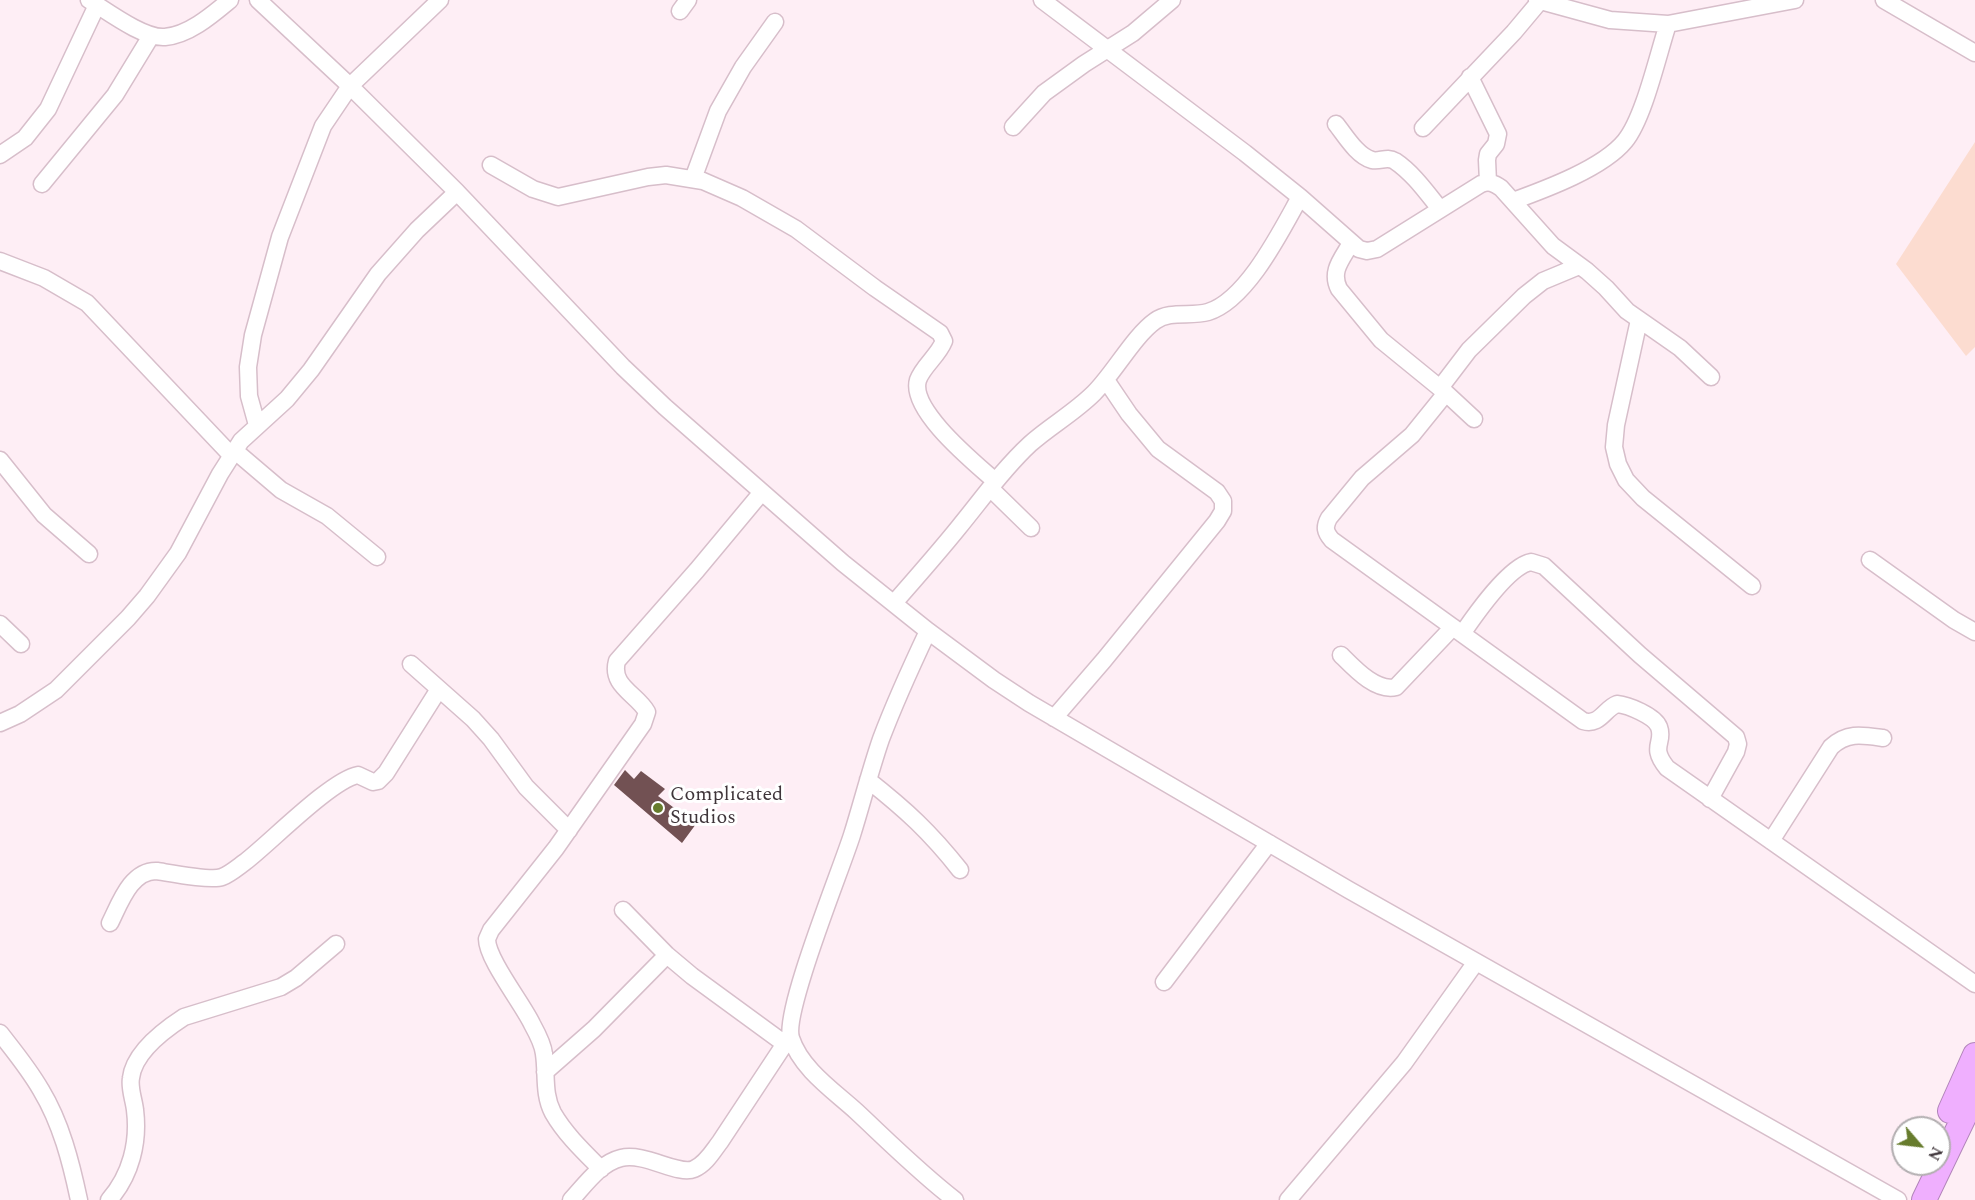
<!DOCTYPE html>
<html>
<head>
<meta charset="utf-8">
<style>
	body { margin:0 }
	#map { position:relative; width:1975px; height:1200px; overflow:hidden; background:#feeef5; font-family:Spectral,serif }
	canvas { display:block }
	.north { position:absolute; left:1891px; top:1116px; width:60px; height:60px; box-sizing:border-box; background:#fff; border:2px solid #b2aeb0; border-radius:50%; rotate:118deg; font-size:16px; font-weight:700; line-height:24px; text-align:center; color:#3f353a }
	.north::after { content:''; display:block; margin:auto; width:21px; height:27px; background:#677c2d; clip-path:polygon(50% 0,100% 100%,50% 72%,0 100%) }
</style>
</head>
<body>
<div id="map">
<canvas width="1975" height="1200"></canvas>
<div class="north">N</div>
</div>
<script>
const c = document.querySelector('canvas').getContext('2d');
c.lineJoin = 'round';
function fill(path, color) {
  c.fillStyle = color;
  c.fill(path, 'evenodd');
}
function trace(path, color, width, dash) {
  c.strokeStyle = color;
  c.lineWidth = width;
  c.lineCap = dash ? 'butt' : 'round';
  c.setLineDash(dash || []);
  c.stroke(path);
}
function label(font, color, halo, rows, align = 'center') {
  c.font = font + ' Spectral,serif';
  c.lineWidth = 6;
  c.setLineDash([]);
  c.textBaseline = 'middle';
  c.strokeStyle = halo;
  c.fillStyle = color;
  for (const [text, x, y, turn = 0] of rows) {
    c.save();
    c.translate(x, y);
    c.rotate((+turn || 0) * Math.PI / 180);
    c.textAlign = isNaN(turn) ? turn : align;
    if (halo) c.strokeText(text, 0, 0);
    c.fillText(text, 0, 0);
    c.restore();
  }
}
fill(new Path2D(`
	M1975,142V347L1966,356L1896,264Z`), '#fcdcd0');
fill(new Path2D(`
	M625,770L634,779L641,771L665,789L658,796L696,824L682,843L614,785Z`), '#725153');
const minor = new Path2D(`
	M89,0C107,11 144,39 165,37C189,35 212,15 230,0
	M258,0L350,86L457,192L623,367L665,407L843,563L928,631L994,680L1029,703L1349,890L1898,1200
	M1042,0L1245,153L1300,197L1359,249L1367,251L1377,249L1481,184C1489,181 1494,183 1501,188L1553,246L1587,271L1606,288L1627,311L1680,348L1711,377
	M1537,0L1610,20L1668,24L1795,0
	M1884,0L1975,53
	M680,11L688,0
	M1470,77L1498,134L1496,144L1488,154L1487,160L1488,182
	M1336,124C1345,135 1357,156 1372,160C1380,162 1387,156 1395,161C1413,173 1427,193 1440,209
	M1013,127L1044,93L1084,64L1133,33L1172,0
	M1423,128L1514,32L1540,1
	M0,155L25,138L48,109L97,5
	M491,165L533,189L558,197L648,177L666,175L703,181L742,198L796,229L875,288L940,333L944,341C938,356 923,366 918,380C909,410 975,463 995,481
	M693,179L718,111L743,67L775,22
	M42,184L115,95L151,36
	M1513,201C1546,189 1603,168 1625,141C1644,118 1658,54 1668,24
	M1351,243C1342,259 1330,271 1339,289L1381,340L1446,393L1474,419
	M0,261L44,278L87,303L231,455
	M1639,320L1616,425L1614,447L1618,464L1626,480L1643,498L1752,586
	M1440,388L1469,350L1524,296L1543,281L1579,266
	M1446,393L1412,435L1362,478L1329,518C1324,527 1325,532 1332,540L1583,721C1600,726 1604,709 1617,704C1628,705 1655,716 1659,727C1665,743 1649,746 1667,768L1975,984
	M257,425L249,396L248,367L253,335L280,237L323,126L350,86L440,0
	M234,450L281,490L327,516L377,557
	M0,460L44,515L89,554
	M990,488L1031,528
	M1870,560L1954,620L1975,632
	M894,603C916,578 938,553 959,527C982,499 1003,469 1030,444C1050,426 1074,413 1094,393C1114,373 1134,336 1155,321C1170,310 1191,317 1208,312C1247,300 1281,231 1300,197
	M0,624L21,644
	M928,631C911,667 895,702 881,739C870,771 862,803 852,835C841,870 783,1012 791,1038C801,1069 834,1091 857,1112C889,1142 920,1173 955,1200
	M1462,634C1475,615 1509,566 1531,562L1544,566L1640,655L1736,737L1738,744L1736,752L1710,799
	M1341,655C1355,669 1376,692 1396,687L1453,627
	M411,664L473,719L491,739L526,787L569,830
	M1054,718L1104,660L1217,521L1223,511V501L1217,492L1158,449L1129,414L1106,380
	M0,723L20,714L56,690L128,618L147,596L178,553L220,474L241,441L287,399L311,370L378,274L417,230L457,192
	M868,780C906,810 930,832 960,870
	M1771,841L1831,747C1847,732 1862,735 1883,738
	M623,910L667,955L692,976L785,1044
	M110,923C120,903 131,870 157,871C170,873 211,881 222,877C230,874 238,867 245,862C270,843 331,780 358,775L373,782L378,781L386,773L439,689
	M1164,982L1269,843
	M0,1033C14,1051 29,1069 41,1090C61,1123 71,1162 79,1200
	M545,1072L594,1029L667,955
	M601,1169C584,1152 565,1134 553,1113C543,1094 547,1074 544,1054C543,1044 537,1033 532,1024C522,1003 487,959 487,939L491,930L556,848L643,724L647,712C637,694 610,686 617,661L697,570L762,492
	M109,1200C131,1175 139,1142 135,1110C134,1100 129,1088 131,1078C134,1052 164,1030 184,1017L281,987L296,978L336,944
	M571,1200C585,1185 600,1163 621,1158C645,1152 678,1176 694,1169C706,1164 713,1151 720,1142L790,1036
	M1288,1200L1404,1063L1476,962`);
const highway = new Path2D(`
	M1950,1111L1975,1055
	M1924,1200L1975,1094`);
trace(minor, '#d7beca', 19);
trace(highway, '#b184b9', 26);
trace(minor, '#fff', 16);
trace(highway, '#efaffe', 24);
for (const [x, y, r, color] of [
	[658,808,6,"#677c2d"]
]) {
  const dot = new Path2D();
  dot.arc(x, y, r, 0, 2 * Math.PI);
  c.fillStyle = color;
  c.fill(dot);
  trace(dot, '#fff', 2);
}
label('20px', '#3f353a', '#fff', [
	["Complicated",670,796],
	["Studios",670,819]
], 'left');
</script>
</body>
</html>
